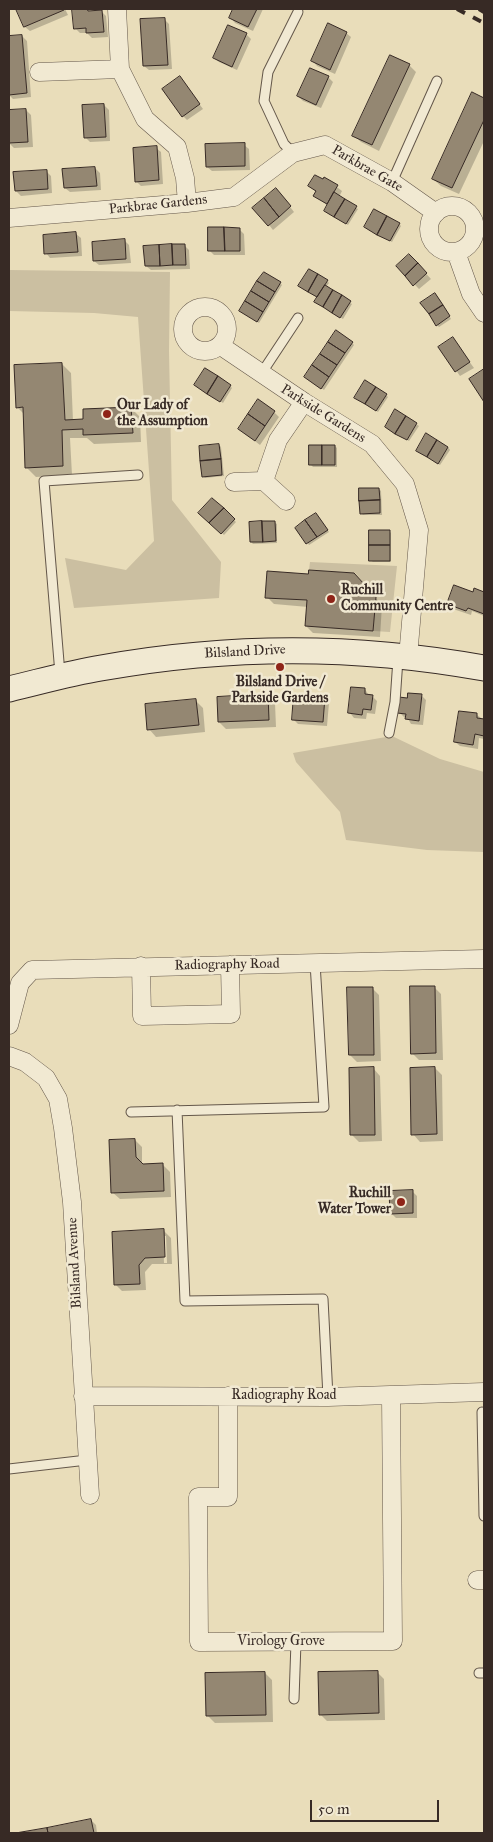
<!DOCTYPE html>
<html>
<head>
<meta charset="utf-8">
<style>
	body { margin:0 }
	#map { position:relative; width:493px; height:1842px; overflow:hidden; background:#e9ddba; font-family:"IM FELL Great Primer",serif }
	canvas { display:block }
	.frame { position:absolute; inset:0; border:10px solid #372a25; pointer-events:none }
	.scale { position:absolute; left:310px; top:1800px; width:129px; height:22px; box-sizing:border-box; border:2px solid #372a25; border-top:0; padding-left:6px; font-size:15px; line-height:18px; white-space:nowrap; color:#372a25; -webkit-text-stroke:4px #f1e9d2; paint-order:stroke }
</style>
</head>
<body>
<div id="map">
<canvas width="493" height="1842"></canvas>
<div class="frame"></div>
<div class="scale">50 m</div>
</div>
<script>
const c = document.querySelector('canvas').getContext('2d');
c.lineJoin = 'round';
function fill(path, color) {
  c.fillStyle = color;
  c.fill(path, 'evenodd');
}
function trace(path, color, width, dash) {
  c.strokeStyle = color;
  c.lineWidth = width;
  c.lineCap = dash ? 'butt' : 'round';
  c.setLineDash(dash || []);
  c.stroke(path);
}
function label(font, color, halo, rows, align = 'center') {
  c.font = font + ' "IM FELL Great Primer",serif';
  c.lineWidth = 5;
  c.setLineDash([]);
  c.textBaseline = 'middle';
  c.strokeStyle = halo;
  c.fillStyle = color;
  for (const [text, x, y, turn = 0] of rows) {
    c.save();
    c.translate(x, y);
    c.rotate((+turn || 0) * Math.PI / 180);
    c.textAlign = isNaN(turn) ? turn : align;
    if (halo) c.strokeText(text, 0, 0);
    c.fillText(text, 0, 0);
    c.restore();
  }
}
fill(new Path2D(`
	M9,270L170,272L169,351L172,500L221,562L219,598L74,608L65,558L126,570L154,541L138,317L94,313L9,311Z
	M310,562L397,566L390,632L373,631L376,597L355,573L309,570Z
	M392,736L440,759L484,772V852L427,850L346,840L340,812L296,762L293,753Z`), '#cbbfa1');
fill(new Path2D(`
	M18,9H65L68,15L30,31L25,27Z
	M73,9H88L91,12L101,11L106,16L108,37L92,38L87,33H80L75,28Z
	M235,9H263L253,31L235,23L231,18Z
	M164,19L169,24L172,69L149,70L144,66Z
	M346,33L351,37L335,74L317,66L313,61Z
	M246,34L251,39L237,70L219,62L214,58Z
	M22,36L27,41L31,97L13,99L9,95V37Z
	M409,65L416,72L379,151L361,142L353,135Z
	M328,77L333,82L321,108L303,101L298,96Z
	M180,78L203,109L187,120L183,116Z
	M473,94L484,100V141L459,194L441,186L433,179Z
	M104,105L109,110L110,141L90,142L86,138Z
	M26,110L31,115L33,147L14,148L9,143V111Z
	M244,145L249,149L250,170L212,171L207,167Z
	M156,148L161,152L163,184L141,186L136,181Z
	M95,168L100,173L101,190L70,192L65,188Z
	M46,171L51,176L52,193L21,196L16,191Z
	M325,178L342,191L339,197L358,209L348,225L328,213V206L315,196L316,192L309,186L323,181Z
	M281,195L294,212L273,230L269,225Z
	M399,224L401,226L392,242L368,229Z
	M239,229L244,234L245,255H214L209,250Z
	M76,234L81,238L82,256L50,258L46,253Z
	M125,241L129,245L131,263L99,265L94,261Z
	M184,245L189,250L190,269L151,270L146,266Z
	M409,255L431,279L419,289L397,266Z
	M327,281L329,283L326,287L352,304L343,319L318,304V298L302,288Z
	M280,283L282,285L259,323L243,312Z
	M435,295L440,300L451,319L439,327L437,325Z
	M453,339L474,368L460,376L440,347Z
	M352,343L354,345L324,390L308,379Z
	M62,364L71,373L73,421L84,420L131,408L140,417L141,442L94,444L87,438H70L72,475L36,477L26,467L24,414L17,407Z
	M230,386L232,388L223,403L198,387Z
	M386,395L388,397L378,412L358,400Z
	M274,412L279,417L260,445L239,429Z
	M416,424L419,426L409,441L388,429Z
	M219,445L221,447L224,476L205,478L203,476Z
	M335,446L337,448V467H313L311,465Z
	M448,447L450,450L440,465L419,452Z
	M379,489L381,491L382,515H363L361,513Z
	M212,499L236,522L224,535L200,512Z
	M317,516L329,532L309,545L296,528Z
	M274,522L277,524V543L253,544L251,542Z
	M389,531L391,533V562H373L370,560Z
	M361,582L382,605L380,637L313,633L306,626L308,607L274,604L267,597Z
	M475,590L484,593V616L472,611L471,615L453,609L448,604L474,594Z
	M365,689L369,696H372L377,701L375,714L367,713L366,719L354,718L350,713Z
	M421,695L426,700L423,725L411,724L407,717H404L399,712L408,700Z
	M268,696L275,703L276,727L226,729L219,722Z
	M324,698L329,703L327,726L298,724L294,720Z
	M196,701L203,708L205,732L156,737L149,729Z
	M477,715L484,720V739L479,738L478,749L460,746L455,742Z
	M434,987L441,994L443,1060H419L412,1053Z
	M372,988L379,995L381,1061L357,1062L350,1055Z
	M373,1068L380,1076L382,1141L359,1142L352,1135Z
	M435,1068L442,1075L443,1141L420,1142L413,1134Z
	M135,1140L142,1147V1165L162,1164L170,1172L171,1197L120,1199L112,1192Z
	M412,1191L417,1196V1218H396L391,1213Z
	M164,1231L171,1238L172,1264H152L145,1272L146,1290L122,1291L115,1284ZM163,1236H166L167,1263H164Z
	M377,1672L384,1679L385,1720L327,1721L320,1714Z
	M265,1673L272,1680L273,1722L215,1723L208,1716Z
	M91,1820L96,1825L97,1833H22Z`), '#0003');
const building = new Path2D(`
	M16,9H63L64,10L24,27Z
	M72,9H87L88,11L102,10L104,32L86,33V28L74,29Z
	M233,9H257L248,27L229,18Z
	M165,18L168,65L143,66L140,19Z
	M328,23L347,32L330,70L311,61Z
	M228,25L247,33L232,67L213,58Z
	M22,35L27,93L9,95V36Z
	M390,55L410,64L372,145L352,136Z
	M310,68L329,76L316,105L297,96Z
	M180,76L200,104L182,117L162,89Z
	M472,92L484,98V120L452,188L432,179Z
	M104,104L106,137L84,138L82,105Z
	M26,109L28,142L9,143V110Z
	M245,143V166L206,167L205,144Z
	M157,146L159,180L135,182L133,148Z
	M95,167L97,186L64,188L62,169Z
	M47,170L48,189L15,191L13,172Z
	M315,175L323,179L324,177L338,185L327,204L313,196L316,191L308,186Z
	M276,188L291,206L279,217L264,198Z
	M334,192L345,199L334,217L324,211Z
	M264,198L279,217L268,226L252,208Z
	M345,199L357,206L346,224L334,217Z
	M374,209L387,216L377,235L364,227Z
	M387,216L400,223L390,241L377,235Z
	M208,227H224L225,251H208Z
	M224,227L240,228V251H225Z
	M76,232L78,252L44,254L43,235Z
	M125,239L126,259L93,261L92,242Z
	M172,244L173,265L160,266L159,245Z
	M172,244H185L186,265H173Z
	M159,245L160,266H145L143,246Z
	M409,254L418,263L405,276L396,266Z
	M418,263L427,273L413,286L405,276Z
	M309,269L318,274L308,292L298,286Z
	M264,272L281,282L275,292L257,281Z
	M318,274L328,280L317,297L308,292Z
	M257,281L275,292L269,302L251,291Z
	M325,285L333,290L323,307L314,302Z
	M333,290L342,295L332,313L323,307Z
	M251,291L269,302L263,312L245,301Z
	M435,293L443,305L429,314L420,303Z
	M342,295L351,301L340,318L332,313Z
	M245,301L263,312L257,322L239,311Z
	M443,305L450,316L436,326L429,314Z
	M336,330L353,342L345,353L328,342Z
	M453,337L470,362L455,372L438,347Z
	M328,342L345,353L337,365L320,354Z
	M320,354L337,365L329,377L312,365Z
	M62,363L65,420L83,419V409L131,407L133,433L83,435V429L62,430L63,466L25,468L23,407L16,408L14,365Z
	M312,365L329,377L321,389L304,377Z
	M205,368L218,376L207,394L194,385Z
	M484,369V402L469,379Z
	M218,376L231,385L220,402L207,394Z
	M365,380L376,387L365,404L354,398Z
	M376,387L387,394L376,411L365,404Z
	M258,399L275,411L265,426L248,414Z
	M395,409L406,416L395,434L385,427Z
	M248,414L265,426L255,441L238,429Z
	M406,416L417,423L407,440L395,434Z
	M426,433L437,440L427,457L416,451Z
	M437,440L448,447L438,464L427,457Z
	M219,444L221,459L200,461L199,446Z
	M309,445H322V465H309Z
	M322,445H335V465H322Z
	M221,459L222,475L202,477L200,461Z
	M359,488H379L380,500L359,501Z
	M212,498L224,508L209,523L198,513Z
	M380,500V513L360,514L359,501Z
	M224,508L235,519L221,534L209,523Z
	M316,513L328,530L317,537L305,520Z
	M305,520L317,537L306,544L295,528Z
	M262,521H275L276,541L263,542Z
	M262,521L263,542H250L249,522Z
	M369,530H390V545H369Z
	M369,545H390V561H369Z
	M309,570L354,573L376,597L373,631L305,626L307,600L265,598L267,571L308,574Z
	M454,585L473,592L474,588L484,592V614L468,608L466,611L447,604Z
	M351,687L365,688V694L373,695L371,710L363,709L362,715L348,713Z
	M408,693L422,694L419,721L405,719L406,714L397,713L399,697L407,698Z
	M268,694L269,720L218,722L217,697Z
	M294,694L325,697L323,722L292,720Z
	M196,699L199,725L147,730L145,704Z
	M459,711L477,713V718L484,719V736L475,734L473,745L454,742Z
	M410,986H435L436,1053L411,1054Z
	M347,987H373L374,1055H349Z
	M374,1067L375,1135H350L349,1068Z
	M435,1067L437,1134L411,1135L410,1068Z
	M135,1139L136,1157L143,1164L163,1163L164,1191L111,1193L109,1140Z
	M413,1190V1213L390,1214L389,1191Z
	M164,1229L165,1257L145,1258L139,1265L140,1284L114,1285L112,1232Z
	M378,1671L379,1713L319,1715L318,1672Z
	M265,1672L266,1715L206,1716L205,1673Z
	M91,1819L94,1833H48L47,1828Z
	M47,1828L48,1833H16Z`);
fill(building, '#948772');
trace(building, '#372a25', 1);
const lane = new Path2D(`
	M293,153L284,144L264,101L268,72L298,12
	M392,182L437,81
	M261,374L298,318
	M60,674L44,481L138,475
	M389,733L395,702L398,659
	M177,1110L185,1301L323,1299L328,1397
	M131,1112L324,1107L315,963
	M482,1412L484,1516
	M9,1469L87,1460
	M479,1673H484
	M294,1699L296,1642`);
const street = new Path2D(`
	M117,9L120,69L145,119L177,147L185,178L187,203
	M39,72L120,69
	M429 229a23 23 0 1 1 46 0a23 23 0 1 1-46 0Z
	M9,218L187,203L234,197L293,153L325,145L392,182L436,213
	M456,252L471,294L484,313
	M183 329a22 22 0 1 1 44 0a22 22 0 1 1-44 0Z
	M221,346L304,402L372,444L405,484L419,530L408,657
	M234,482L264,481
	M286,501L264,481L278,440L304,402
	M141,966L142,1016L231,1014L230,965
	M9,1025L20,983L32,970L484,959
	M9,1056L25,1062L46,1078L58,1099L63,1128L72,1202L90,1495
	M83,1396L328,1397L484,1392
	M228,1396V1497H198L199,1642L393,1641L391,1395
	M477,1580H484`);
const secondary = new Path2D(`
	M9,689C39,682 70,673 101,668C228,645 357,645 484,668`);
trace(lane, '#64574a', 11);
trace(street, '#64574a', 19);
trace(secondary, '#372a25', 27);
trace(lane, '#f1e9d2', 9);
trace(street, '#f1e9d2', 18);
trace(secondary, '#f1e9d2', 25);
trace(new Path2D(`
	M457,9L484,23
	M479,9L484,12`), '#372a25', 4, [9, 9]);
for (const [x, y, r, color] of [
	[107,414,5,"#8f2418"],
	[331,599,5,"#8f2418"],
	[280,667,5,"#8f2418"],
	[401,1202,5,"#8f2418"]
]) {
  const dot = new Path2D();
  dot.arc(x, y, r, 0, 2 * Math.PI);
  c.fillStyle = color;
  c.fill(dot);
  trace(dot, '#f1e9d2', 2);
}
label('14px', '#372a25', '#f1e9d2', [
	["Parkbrae Gate",367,169,30],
	["Parkbrae Gardens",158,205,-6],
	["Parkside Gardens",323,414,32],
	["Bilsland Drive",245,652,-3],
	["Radiography Road",227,965,-1],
	["Bilsland Avenue",75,1263,-93],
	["Radiography Road",284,1396],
	["Virology Grove",281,1642]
]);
label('bold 14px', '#372a25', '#f1e9d2', [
	["Our Lady of",117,406],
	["the Assumption",117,422],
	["Ruchill",341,591],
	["Community Centre",341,607],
	["Bilsland Drive /",280,683,"center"],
	["Parkside Gardens",280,699,"center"],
	["Ruchill",391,1194,"right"],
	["Water Tower",391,1210,"right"]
], 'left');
</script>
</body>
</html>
